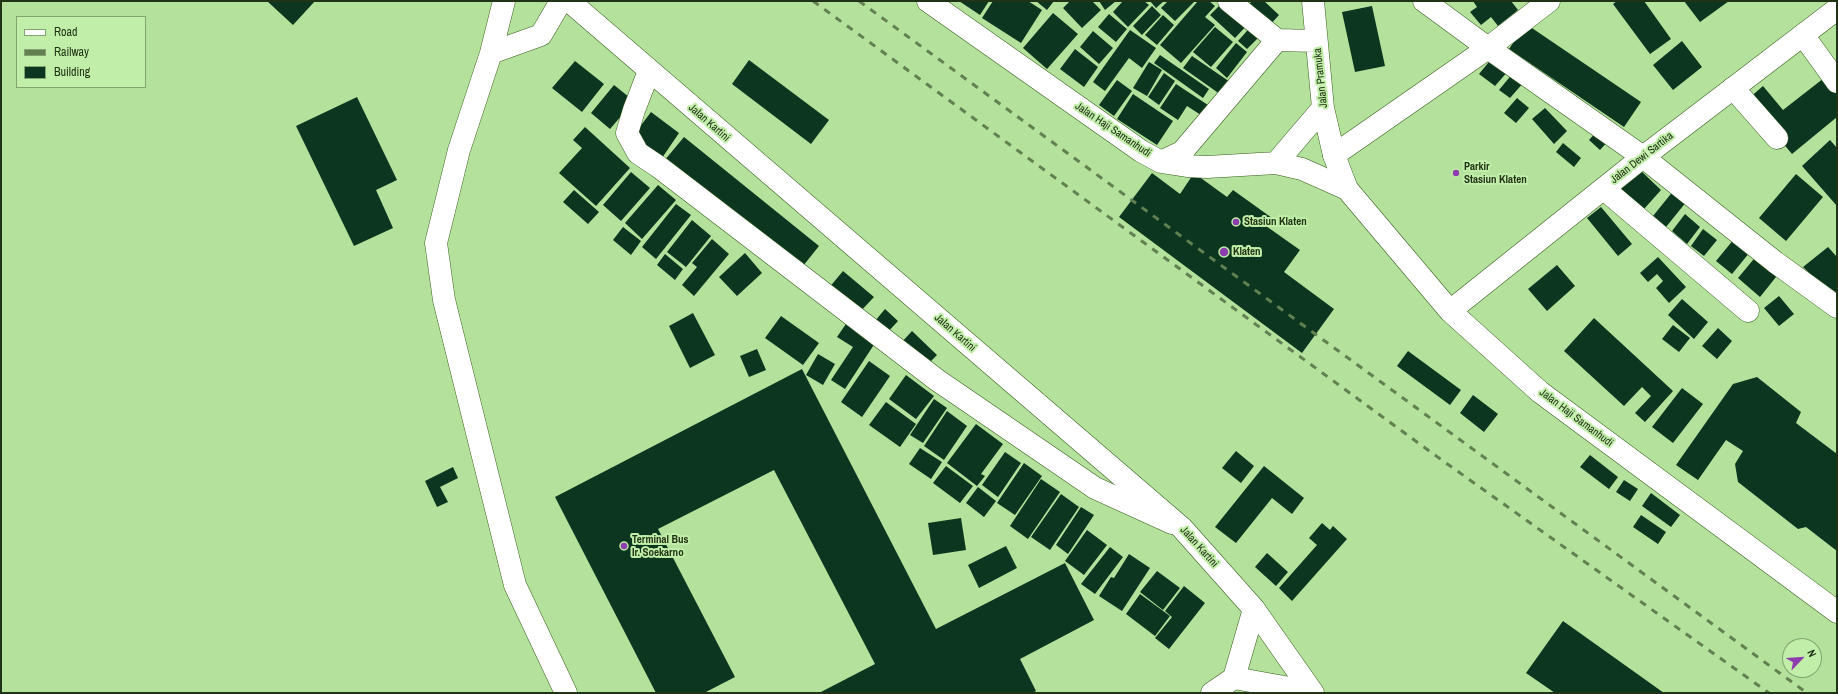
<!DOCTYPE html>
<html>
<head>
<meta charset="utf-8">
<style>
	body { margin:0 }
	#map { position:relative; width:1838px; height:694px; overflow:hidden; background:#b4e19c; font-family:"Archivo Narrow",sans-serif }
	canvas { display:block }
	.frame { position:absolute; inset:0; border:2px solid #213317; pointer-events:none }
	.legend { position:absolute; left:16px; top:16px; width:130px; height:72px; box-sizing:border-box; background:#c1eea8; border:1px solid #81a36e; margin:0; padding:5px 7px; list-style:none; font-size:12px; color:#213317 }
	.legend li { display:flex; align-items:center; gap:8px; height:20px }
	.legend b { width:20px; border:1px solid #81a36e }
	.north { position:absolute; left:1782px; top:638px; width:40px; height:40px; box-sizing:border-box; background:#c1eea8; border:1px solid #81a36e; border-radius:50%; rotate:65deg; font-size:11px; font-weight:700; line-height:16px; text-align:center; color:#213317 }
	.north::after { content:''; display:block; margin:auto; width:14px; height:18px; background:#8d3dad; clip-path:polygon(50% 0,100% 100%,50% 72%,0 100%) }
</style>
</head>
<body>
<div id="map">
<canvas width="1838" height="694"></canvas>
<div class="frame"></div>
<ul class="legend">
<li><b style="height:5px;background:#fff"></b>Road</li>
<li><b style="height:5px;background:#628052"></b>Railway</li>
<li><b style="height:11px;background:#0c361f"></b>Building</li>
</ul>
<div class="north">N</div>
</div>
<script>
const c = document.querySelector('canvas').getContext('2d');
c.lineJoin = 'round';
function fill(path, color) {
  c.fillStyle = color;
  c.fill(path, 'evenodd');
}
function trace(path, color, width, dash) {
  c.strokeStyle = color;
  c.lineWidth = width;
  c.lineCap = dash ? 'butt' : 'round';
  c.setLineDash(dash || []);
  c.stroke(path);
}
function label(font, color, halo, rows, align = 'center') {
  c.font = font + ' "Archivo Narrow",sans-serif';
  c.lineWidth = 4;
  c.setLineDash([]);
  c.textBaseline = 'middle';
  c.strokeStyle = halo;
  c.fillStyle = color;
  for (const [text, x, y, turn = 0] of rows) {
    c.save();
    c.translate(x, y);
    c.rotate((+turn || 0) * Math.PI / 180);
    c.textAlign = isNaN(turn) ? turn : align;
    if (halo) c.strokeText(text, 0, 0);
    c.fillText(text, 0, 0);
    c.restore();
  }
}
fill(new Path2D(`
	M267,1H315L293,25Z
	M959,1H989L980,15Z
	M993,1H1028L1042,10L1021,43L982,18Z
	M1036,1H1054L1047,10Z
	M1070,1H1092L1101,10L1082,28L1063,8Z
	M1099,1H1116L1105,10Z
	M1123,1H1144L1149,5L1128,27L1113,12Z
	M1150,1H1164L1156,8Z
	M1168,1H1195L1175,21L1161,8Z
	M1198,1H1209L1215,6L1205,17L1215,25L1181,63L1160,45Z
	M1224,1L1249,23L1235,38L1210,15Z
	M1252,1H1264L1279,15L1268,27L1246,7Z
	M1473,1H1511L1518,10L1498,26L1491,17L1481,25L1470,12L1477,7Z
	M1617,1H1644L1671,39L1650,54L1613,4Z
	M1684,1H1729L1700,22Z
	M1152,6L1161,15L1142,35L1133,26Z
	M1372,6L1385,66L1355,72L1342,12Z
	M1053,13L1078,34L1047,69L1023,48Z
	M1109,14L1127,29L1116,42L1098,27Z
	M1163,15L1174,25L1157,45L1145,35Z
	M1254,23L1264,32L1247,49L1238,41Z
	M1526,24L1641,102L1624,127L1509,49Z
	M1215,27L1233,42L1211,67L1193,52Z
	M1130,30L1156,48L1142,68L1129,58L1105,91L1093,82Z
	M1093,31L1113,48L1099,64L1080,47Z
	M1682,41L1702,67L1673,90L1653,65Z
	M1236,43L1247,52L1227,78L1216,68Z
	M1075,49L1098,67L1084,87L1060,69Z
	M1160,55L1209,89L1203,98L1154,63Z
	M1192,56L1233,84L1224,97L1183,68Z
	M1493,57L1509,70L1495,86L1479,74Z
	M749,60L829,120L811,144L732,84Z
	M575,61L604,84L582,112L552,88Z
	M1149,62L1162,70L1147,96L1133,88Z
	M1164,73L1175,81L1159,105L1148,97Z
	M1513,73L1524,82L1510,98L1499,90Z
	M1824,78L1837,95V117L1792,154L1747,100L1763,86L1783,110Z
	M1117,80L1132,91L1114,116L1099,105Z
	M1176,84L1211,107L1204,117L1187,106L1178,120L1160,108Z
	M614,85L634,101L610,129L591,113Z
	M1133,94L1173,121L1157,145L1117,119Z
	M357,97L397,180L376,190L393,228L354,246L296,126Z
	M1517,98L1529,108L1516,123L1504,113Z
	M1545,108L1567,131L1554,144L1532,119Z
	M651,112L679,133L662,158L633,136Z
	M585,127L630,168L596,206L559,173L582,148L573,140Z
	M1598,130L1609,140L1600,150L1589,140Z
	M684,137L819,246L799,271L664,161Z
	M1830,140L1837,148V206L1802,166Z
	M1563,143L1581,158L1574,167L1556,152Z
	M1639,169L1661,190L1644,209L1621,189Z
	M631,172L650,188L621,221L603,205Z
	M1152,173L1180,194L1194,173L1227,197L1233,190L1272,218L1266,226L1300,250L1284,272L1334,309L1302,353L1119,217Z
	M1796,174L1823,197L1786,241L1759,218Z
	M658,185L676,200L642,239L625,223Z
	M574,190L599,212L588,224L563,202Z
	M1674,190L1687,201L1666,227L1653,216Z
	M676,204L691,215L656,259L642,247Z
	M1601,207L1632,244L1618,256L1587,218Z
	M1685,214L1700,227L1687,244L1672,231Z
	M692,220L711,236L686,267L667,252Z
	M623,227L641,241L631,255L613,240Z
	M1703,229L1717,240L1704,256L1691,246Z
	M712,239L729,254L694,296L682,285L697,267L692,263Z
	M1734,239L1750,252L1732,274L1716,261Z
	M1828,247L1837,257V292L1833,296L1803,267Z
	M745,253L762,273L737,296L719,277Z
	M665,254L683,269L675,280L657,265Z
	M1758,254L1780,272L1760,297L1738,278Z
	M1658,257L1686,287L1669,303L1656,288L1663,281L1657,274L1648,282L1640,273Z
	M1557,265L1575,286L1547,311L1528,289Z
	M843,271L874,297L858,314L828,289Z
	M1779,296L1794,314L1779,326L1764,308Z
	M1682,299L1708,322L1694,339L1668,315Z
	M885,309L898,321L887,333L875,321Z
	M693,313L715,355L690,368L669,326Z
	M781,316L819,343L803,365L765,338Z
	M1594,318L1673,391L1645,422L1635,413L1651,396L1642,387L1624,406L1564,351Z
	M848,321L877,340L845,389L831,380L853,347L837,337Z
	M1673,325L1690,338L1679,352L1662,339Z
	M1718,328L1732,341L1717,359L1702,346Z
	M912,331L937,355L925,367L901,343Z
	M757,349L766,370L749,377L740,356Z
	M1408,351L1461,390L1450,405L1397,366Z
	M818,354L835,364L823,385L806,375Z
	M869,361L890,376L862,417L841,402Z
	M802,369L936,629L1065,563L1094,620L1020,659L1036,691L1032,693H819L875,664L774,470L658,529L735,677L704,693H656L555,497Z
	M906,375L934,396L916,419L889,399Z
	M1757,377L1801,412L1796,423L1837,454V551L1806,527L1798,529L1738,482L1735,464L1743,451L1726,440L1698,480L1676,465L1733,384Z
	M1682,388L1703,404L1673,443L1652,427Z
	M1473,395L1498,414L1484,432L1460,413Z
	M934,399L947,408L923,443L910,435Z
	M886,402L916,424L900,447L869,425Z
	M947,411L967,426L944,460L924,446Z
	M976,424L1003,444L981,474L985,476L977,486L947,463Z
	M920,448L942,462L931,479L909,464Z
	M1236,451L1254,466L1241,483L1222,468Z
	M1005,452L1021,463L998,497L982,485Z
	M1590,455L1618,477L1609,489L1580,467Z
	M1024,463L1042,476L1015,515L997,503Z
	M946,466L973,486L960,503L933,483Z
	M1264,466L1304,498L1292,514L1272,498L1236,543L1215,527Z
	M453,467L458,478L440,487L448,502L437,507L425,481Z
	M1041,479L1060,492L1028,539L1010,526Z
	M1624,480L1638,489L1630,501L1616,492Z
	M978,487L996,501L984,517L966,503Z
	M1651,493L1680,515L1671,527L1642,506Z
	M1061,494L1079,507L1050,550L1031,537Z
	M1081,507L1094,515L1068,554L1056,545Z
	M1641,515L1666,532L1658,544L1633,527Z
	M961,518L966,550L933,555L928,523Z
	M1322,523L1330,530L1333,526L1347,539L1292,601L1279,588L1317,545L1309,538Z
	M1087,530L1107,545L1084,575L1065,561Z
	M1006,546L1017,568L979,588L968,565Z
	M1110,547L1123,557L1095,594L1081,584Z
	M1267,553L1288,572L1276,586L1255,567Z
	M1129,554L1150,568L1122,611L1099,596L1111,577L1114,578Z
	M1157,571L1180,588L1163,610L1140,592Z
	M1184,586L1205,603L1169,649L1155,638L1172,617L1165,611Z
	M1140,594L1170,616L1155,636L1126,614Z
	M1563,621L1664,693H1555L1526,673Z`), '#0c361f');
const minor = new Path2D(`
	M504,1L491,53L459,150L436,243L444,300L515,585L566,693
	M928,1L1141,151L1161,162L1187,166L1207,167L1276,163L1302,169L1347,189
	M1229,1L1277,40L1316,41
	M1313,1L1323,108L1334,155L1488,48L1424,1
	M1549,1L1488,48L1643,157L1775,262L1837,307
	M1803,35L1837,82
	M491,53L541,35L561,1
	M649,71L634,110L627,133L638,153L659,167L937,380L1095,488L1172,523
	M1733,88L1777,138
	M1161,162L1182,152L1277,40
	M1276,163L1323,108
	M1604,189L1748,311
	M1234,678L1312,692
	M1212,693L1234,678L1254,609`);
const major = new Path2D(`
	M1334,155L1347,189L1450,311L1540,392L1837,612
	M1450,311L1643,157L1837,9`);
const highway = new Path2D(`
	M569,1L1182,528L1254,609L1313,693`);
trace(minor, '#375e1d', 23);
trace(major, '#375e1d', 23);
trace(highway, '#375e1d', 23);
trace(minor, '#fff', 22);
trace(major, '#fff', 22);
trace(highway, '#fff', 22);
trace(new Path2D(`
	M813,1L1432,453L1769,693
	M859,1L1807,693`), '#628052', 3, [7, 7]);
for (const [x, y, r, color] of [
	[1456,173,4,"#8d3dad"],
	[1236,222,4,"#8d3dad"],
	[1224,252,5,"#8d3dad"],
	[624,546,4,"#8d3dad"]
]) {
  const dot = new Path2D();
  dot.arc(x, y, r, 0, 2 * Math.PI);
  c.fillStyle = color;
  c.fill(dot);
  trace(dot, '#c1eea8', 1.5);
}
label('11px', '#213317', '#c1eea8', [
	["Jalan Pramuka",1321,78,-96],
	["Jalan Kartini",709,123,41],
	["Jalan Haji Samanhudi",1113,130,34],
	["Jalan Dewi Sartika",1642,158,-38],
	["Jalan Kartini",955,333,41],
	["Jalan Haji Samanhudi",1576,418,37],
	["Jalan Kartini",1199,547,48]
]);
label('bold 11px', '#213317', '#c1eea8', [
	["Parkir",1464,167],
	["Stasiun Klaten",1464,180],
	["Stasiun Klaten",1244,222],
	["Klaten",1233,252],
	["Terminal Bus",632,540],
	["Ir. Soekarno",632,553]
], 'left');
</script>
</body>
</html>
